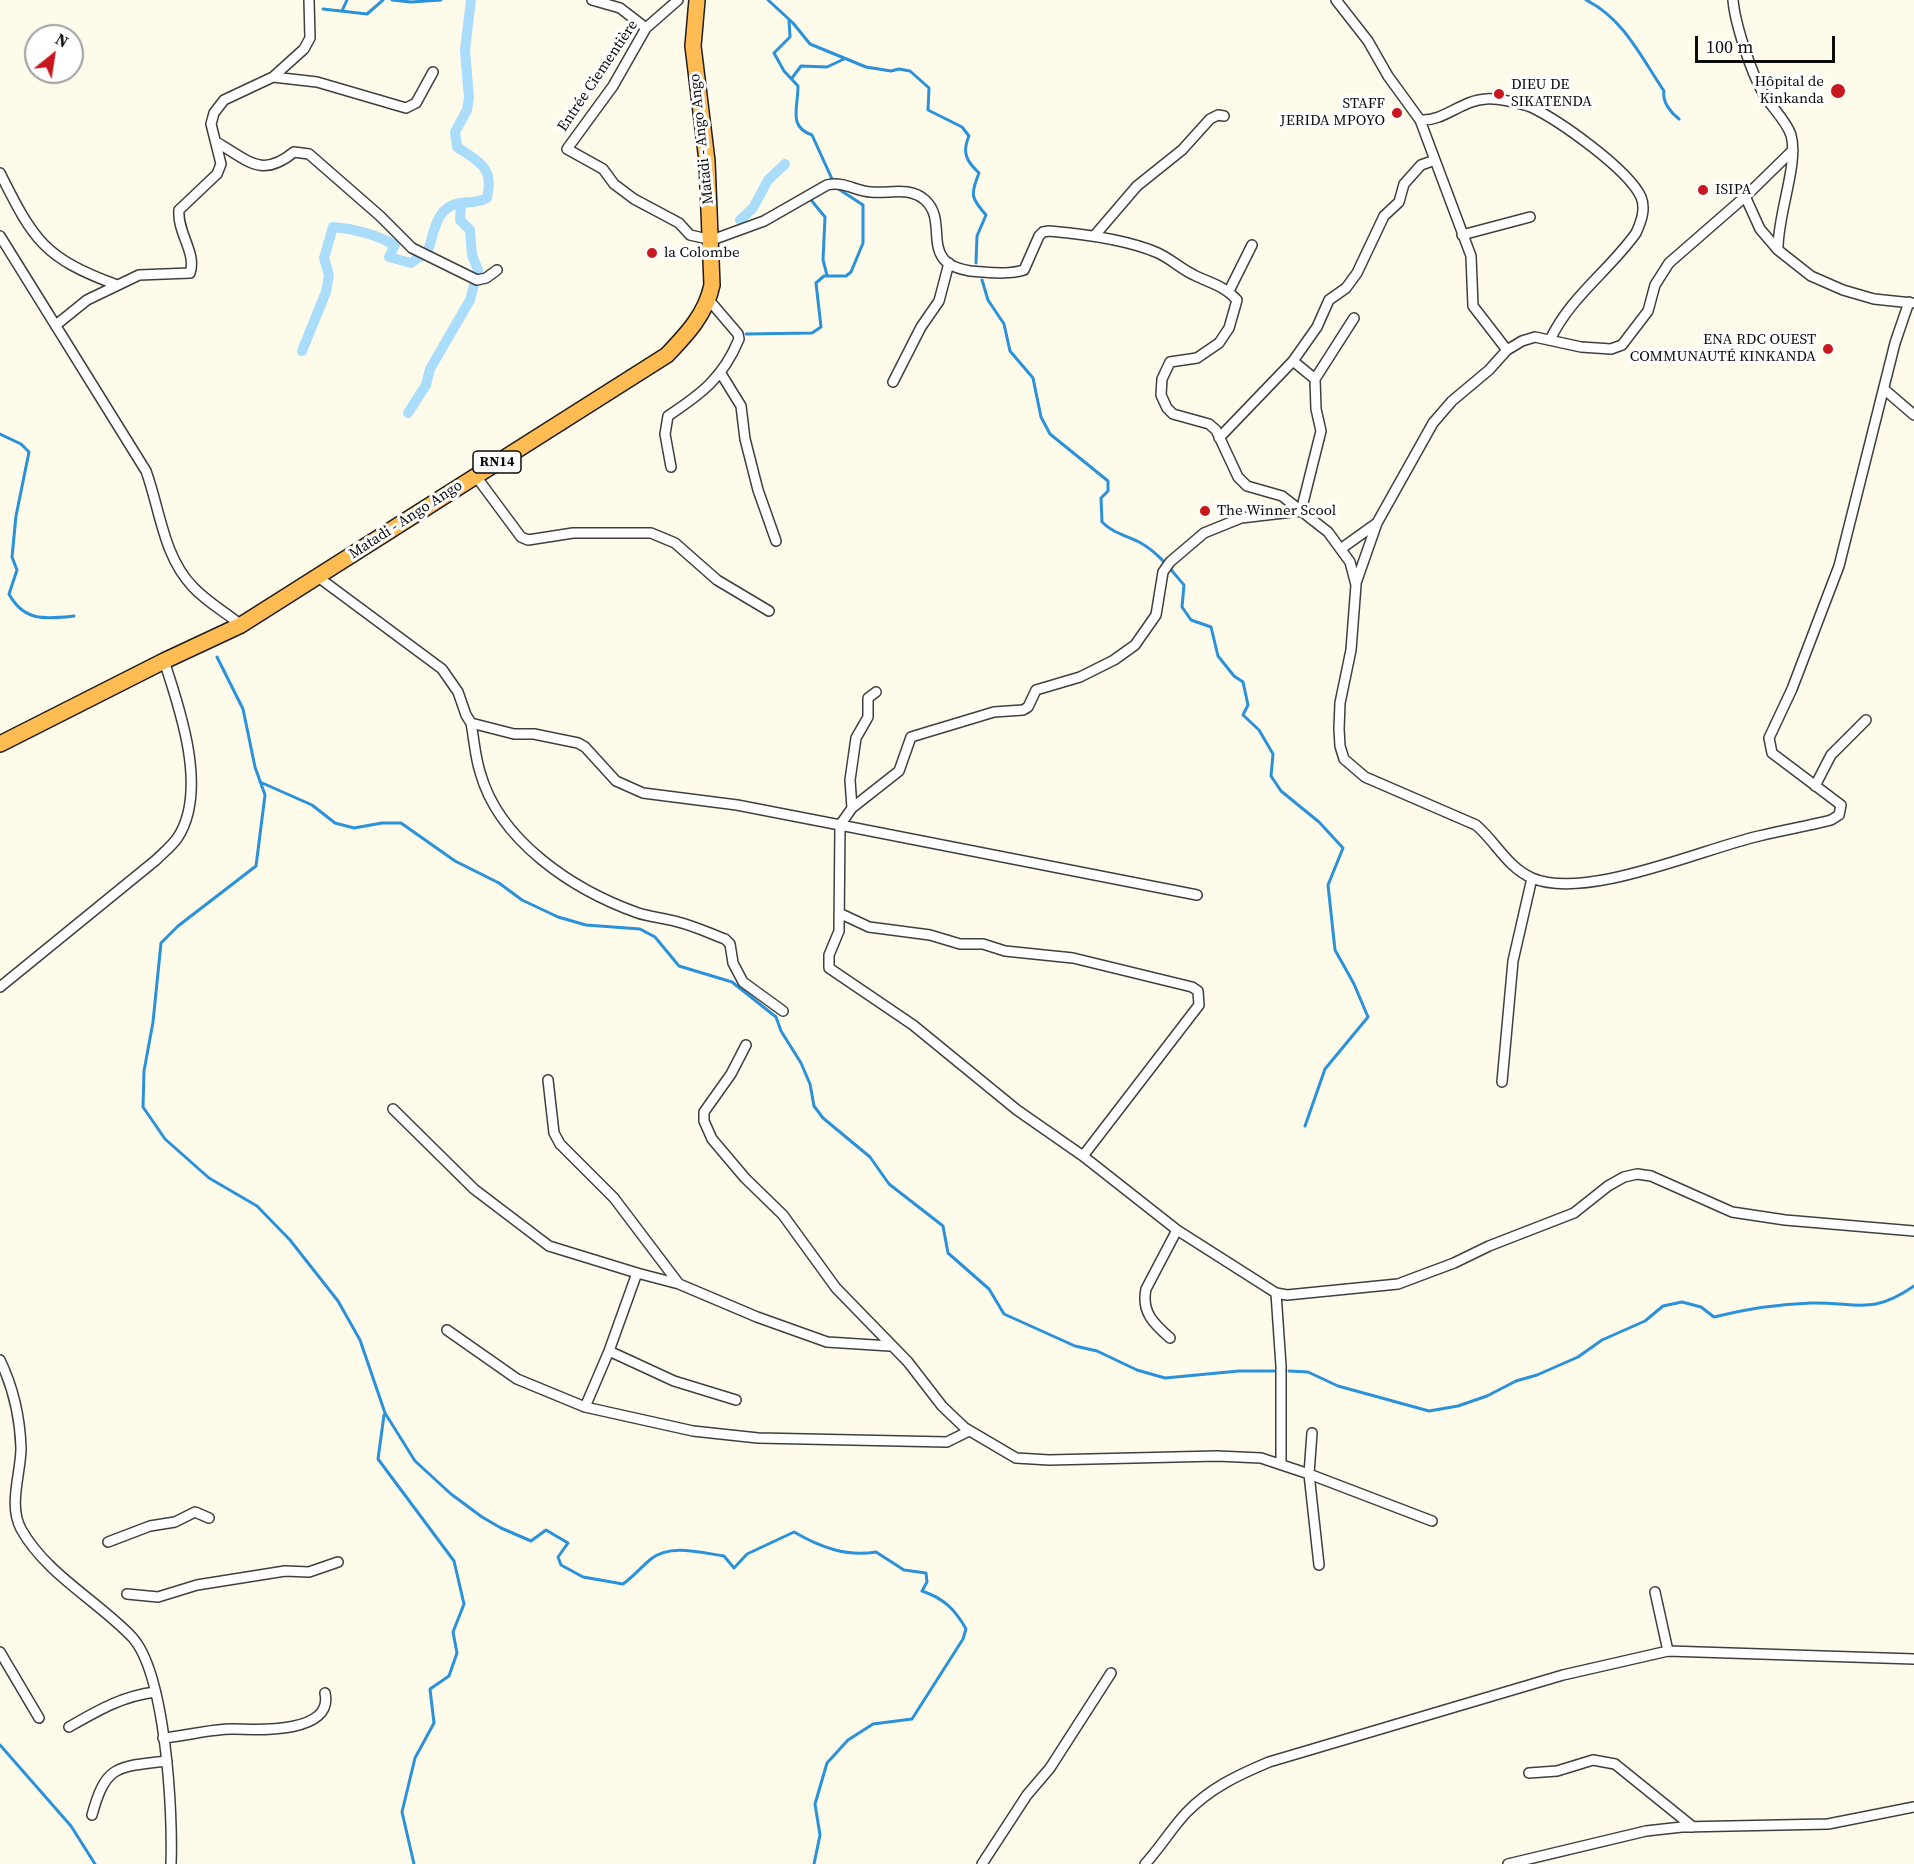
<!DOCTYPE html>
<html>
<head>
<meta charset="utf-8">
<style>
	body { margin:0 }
	#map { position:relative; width:1914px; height:1864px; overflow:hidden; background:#fffbeb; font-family:"Source Serif 4",serif }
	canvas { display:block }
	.north { position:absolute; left:24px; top:24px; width:60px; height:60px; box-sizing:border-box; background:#fff; border:2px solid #9e9e9e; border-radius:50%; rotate:30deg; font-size:16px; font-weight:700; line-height:24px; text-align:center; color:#0c0c0c }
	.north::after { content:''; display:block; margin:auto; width:21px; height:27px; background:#c9171e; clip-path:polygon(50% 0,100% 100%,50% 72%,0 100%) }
	.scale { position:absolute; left:1695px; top:36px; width:140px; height:27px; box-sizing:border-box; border:3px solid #0c0c0c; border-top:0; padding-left:8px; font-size:18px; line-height:21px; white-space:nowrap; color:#0c0c0c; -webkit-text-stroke:4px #fff; paint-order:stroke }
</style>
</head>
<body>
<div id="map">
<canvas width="1914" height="1864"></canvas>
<div class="north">N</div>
<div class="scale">100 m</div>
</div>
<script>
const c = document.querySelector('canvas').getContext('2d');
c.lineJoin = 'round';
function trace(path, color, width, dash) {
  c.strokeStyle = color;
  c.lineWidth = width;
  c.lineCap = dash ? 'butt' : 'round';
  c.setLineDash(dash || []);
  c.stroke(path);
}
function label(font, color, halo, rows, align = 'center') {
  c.font = font + ' "Source Serif 4",serif';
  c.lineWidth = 6;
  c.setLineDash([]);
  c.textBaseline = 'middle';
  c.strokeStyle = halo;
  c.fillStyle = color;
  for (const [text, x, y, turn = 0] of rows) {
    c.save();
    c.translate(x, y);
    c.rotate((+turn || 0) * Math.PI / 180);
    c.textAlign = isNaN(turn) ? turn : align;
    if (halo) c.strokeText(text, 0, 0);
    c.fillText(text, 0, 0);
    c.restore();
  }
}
trace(new Path2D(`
	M392,0L411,2L441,0
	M768,0L793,23L810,44L866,67L891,71L899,69L910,71L929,88L928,110L962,127L969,136C962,152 966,161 979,173C970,195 971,198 986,215L977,236L976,263
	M1586,0C1624,19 1641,57 1664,91C1662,102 1671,113 1679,119
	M323,9L367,14L383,0
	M342,11L347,0
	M789,20L790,37L774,53L784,71L798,86C798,108 788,127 812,135L832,179
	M792,78L801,66L827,67L844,59
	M811,200L825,217L823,260L827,275
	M982,280L988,300L1004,324L1010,351L1033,378L1041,417L1050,434L1108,481V491L1101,498L1102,522C1113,533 1125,535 1139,542C1158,552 1171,570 1184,585L1182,607L1191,620L1211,627L1218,656L1234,676L1243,682L1248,705L1243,715L1259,730L1273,754L1271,776L1281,791L1319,822L1343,848L1328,885L1335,950L1354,984L1368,1017L1325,1069L1305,1126
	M746,334L812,333L821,327L816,283L824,276H846L851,272L863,243V205L837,188
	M0,434L21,444L29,452L16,516L12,557L17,570L9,594C24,622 46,619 74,616
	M217,657L243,709L255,767L265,795L256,866L178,926L161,943L153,1022L144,1071L143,1107L165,1139L209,1178L257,1206L290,1240L338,1301L360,1340L385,1413L415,1461L451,1494L482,1517L501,1528L531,1541L546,1530L568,1543L558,1557L561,1565L583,1577L623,1584C634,1576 641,1567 651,1559C670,1543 702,1553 724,1556L734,1568L747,1554L794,1532C820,1547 846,1557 876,1552L904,1570L926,1573L927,1582L922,1591C943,1598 955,1609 966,1629L963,1639L912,1719L873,1724L848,1740L827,1763L815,1804L820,1835L814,1864
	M260,782L312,805L335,823L354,828L382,823H401L455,861L499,883L522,900L558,917L586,925L640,929L655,937L679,966L732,982L776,1017L781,1031L801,1063L810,1084L814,1106L823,1118L870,1157L889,1184L943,1226L948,1253L989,1289L1004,1314L1075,1346L1097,1351L1137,1370L1165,1378L1239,1371H1274
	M1289,1371L1308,1372L1338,1386L1429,1411L1458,1406L1487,1396L1516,1381L1537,1375L1578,1357L1602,1340L1645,1321L1663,1306L1682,1302L1701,1307L1714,1317C1746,1309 1778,1304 1811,1303C1857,1302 1871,1316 1914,1286
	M384,1415L378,1459L454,1561L464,1604L453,1632L457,1653L449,1676L430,1689L434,1723L415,1758L402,1812L414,1864
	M0,1745L71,1826L95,1864`), '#2a92da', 3);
trace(new Path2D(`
	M740,220L753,208L768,180L785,164
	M302,351L326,292L329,275L324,258L333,227C356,229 375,234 395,245L389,257L411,263L428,251C434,233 436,206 460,203C472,201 475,204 487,198C494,168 481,163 457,147L455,132L467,110L469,98L465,50L471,0
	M408,413L426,385L430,369L470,300L478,270L472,255L470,230L460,220L461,203`), '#aaddfc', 10);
const minor = new Path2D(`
	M592,0L620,8L646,28
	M678,0L646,28L613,86L567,149L603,169L614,184L634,199L679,223L690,235L712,240L764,221L827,185C844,181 855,191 871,192C889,194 909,186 925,200C952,224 912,269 983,272C997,273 1011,274 1024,270L1039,236L1043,232L1049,231C1084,234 1126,239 1158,253C1171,259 1181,269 1194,275C1210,283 1225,286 1237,300L1229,328L1219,343L1197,358L1170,362L1162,379L1161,395L1167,408L1173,414L1209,424L1216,430L1238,477L1247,486L1282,496L1328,532L1350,562L1356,585L1351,650L1340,703L1339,729L1340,746L1344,759L1365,777L1476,825C1496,842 1507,867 1532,878C1586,901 1702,849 1759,836C1783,830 1808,826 1831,820L1839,815L1841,805L1772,753L1769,738L1792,689L1839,566L1895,343L1909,302
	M1336,0L1368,41L1388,76L1420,120L1471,256L1473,306L1507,350
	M1733,0C1735,24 1751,72 1763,93C1771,107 1786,120 1791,135C1799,164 1777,216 1778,250L1811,276L1843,290L1874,299L1912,303
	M273,77L317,82L406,108L416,103L433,72
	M1420,120C1443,122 1462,100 1486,99C1497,98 1520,103 1531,107C1560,121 1628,169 1641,197C1646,209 1641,222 1636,233C1609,271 1570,297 1550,340
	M216,142C248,160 261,179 294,152L309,154L380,216L412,248L477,280L486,278L497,270
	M0,173C34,241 44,258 117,285
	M1745,196L1760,229L1778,250
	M1095,235L1137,186L1182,150L1210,119L1218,115L1224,116
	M1462,235L1530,217
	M0,236L146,471C160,509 163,556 193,587C207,602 225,612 241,625
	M1229,291L1252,245
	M56,325L87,300L139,275L190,273C197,253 177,233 179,210L217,174L221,164L211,124L214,113L224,100L273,77L304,49L310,38L309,0
	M720,372L741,406L745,439L758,490L776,541
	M1315,379L1354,318
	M893,382L921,327L939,301L949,263
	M1885,390L1914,415
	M1219,438L1293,361L1317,327L1329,300L1346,288L1357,273L1384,216L1399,202L1404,184L1421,165L1435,160
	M671,467L665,434L668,416C701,394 723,378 739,339L738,334L709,300
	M475,475L521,537L528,540L573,533H651L675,543L717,580L769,611
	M1342,548L1377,523
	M318,577L442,669L458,692L466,715L471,723L514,734H534L578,743L585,747L616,781L643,793L737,805L840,825L839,931L829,955V968L913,1025L1017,1110L1083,1156L1177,1230L1276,1293L1287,1295L1398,1284L1454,1263L1489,1246L1574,1213L1608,1186L1624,1177L1637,1174L1651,1176L1732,1212L1785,1220L1914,1231
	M1356,583L1377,523L1433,423L1452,401L1489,370L1507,350L1522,341L1535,337L1581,347L1611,349L1622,345L1648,311L1655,285L1669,263L1747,195L1793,150
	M471,723C474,739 475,756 480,772C499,841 573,890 638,913C650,917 665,918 678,922C694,926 709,933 725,939L730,944L733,963L743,982L783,1011
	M1815,786L1831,755L1866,720
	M852,808L850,780L856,738L868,717V698L876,692
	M1197,895L840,825L852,808L899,771L911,737L994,712L1023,710L1028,707L1036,690L1080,677L1114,660L1135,645L1156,615L1163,572L1170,562L1204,533L1241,518L1301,511L1321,431L1316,409L1315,379L1293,361
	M839,913L869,927L930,935L960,944H983L1005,951L1073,958L1192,987L1198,991L1199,1005L1083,1156
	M0,987L156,860C163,853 173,845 178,837C208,790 180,709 164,661
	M746,1045L731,1074L704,1112V1121L712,1139L745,1178L783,1215L836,1288L908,1362L942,1406L965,1428L1016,1458L1049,1460L1217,1456L1261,1458L1309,1474L1319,1565
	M548,1080L554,1133L560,1144L614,1198L679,1284
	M1502,1082L1513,961L1532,878
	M393,1109L474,1189L549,1246L637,1273
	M1276,1293L1281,1366V1464
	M447,1330L517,1379L585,1407L693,1431L758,1438L947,1442L969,1431
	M1170,1338C1154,1324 1141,1312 1146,1289L1177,1230
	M0,1360C13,1387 20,1418 21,1448C21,1473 8,1505 21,1529C46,1574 98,1601 132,1637C166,1674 173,1814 171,1864
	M736,1400L674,1381L609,1351L637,1273L679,1284L757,1317L827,1342L890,1346
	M585,1407L609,1351
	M1312,1433L1309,1474L1432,1521
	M108,1542L150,1526L175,1522L195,1512L209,1518
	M1655,1592L1668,1651
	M127,1594L158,1597L197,1585L285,1571L309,1572L338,1562
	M0,1652L39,1718
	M69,1727C97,1711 122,1696 155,1692
	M163,1738C186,1736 210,1729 232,1729C257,1730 334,1734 325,1693
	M1529,1773L1557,1771L1593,1760L1615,1764L1693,1827
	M92,1815C106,1764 117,1767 167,1761
	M982,1864L1027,1795L1050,1768L1111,1673
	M1145,1864C1160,1848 1171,1829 1186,1813C1210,1788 1238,1775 1269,1762L1563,1675L1668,1651L1914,1659
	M1508,1864L1646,1831L1682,1827L1828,1824L1914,1807`);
const trunk = new Path2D(`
	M0,744L164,661L241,625L667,355C687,334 706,314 712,285L707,161L693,46L697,0`);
trace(minor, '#3f3f3f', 12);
trace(trunk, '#1d1d1d', 18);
trace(minor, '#fff', 9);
trace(trunk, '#ffbc52', 15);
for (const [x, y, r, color] of [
	[1838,91,8,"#c9171e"],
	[1499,94,6,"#c9171e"],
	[1397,113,6,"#c9171e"],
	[1703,190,6,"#c9171e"],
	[652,253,6,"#c9171e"],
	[1828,349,6,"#c9171e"],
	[1205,511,6,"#c9171e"]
]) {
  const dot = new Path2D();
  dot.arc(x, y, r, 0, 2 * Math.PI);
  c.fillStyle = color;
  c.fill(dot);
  trace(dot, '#fff', 2);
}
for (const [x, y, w] of [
	[497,462,48]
]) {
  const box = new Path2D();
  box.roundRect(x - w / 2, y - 11, w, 22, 4.5);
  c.fillStyle = '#fff';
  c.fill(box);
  trace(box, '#0c0c0c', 1.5);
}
label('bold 14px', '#0c0c0c', null, [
	["RN14",497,462]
]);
label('15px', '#0c0c0c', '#fff', [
	["Entrée Ciementière",598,76,-56],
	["Matadi - Ango Ango",702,139,-96],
	["Matadi - Ango Ango",406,520,-33]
]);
label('15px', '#0c0c0c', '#fff', [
	["Hôpital de",1824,82,"right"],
	["Kinkanda",1824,99,"right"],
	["DIEU DE",1511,85],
	["SIKATENDA",1511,102],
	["STAFF",1385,104,"right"],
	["JERIDA MPOYO",1385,121,"right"],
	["ISIPA",1715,190],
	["la Colombe",664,253],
	["ENA RDC OUEST",1816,340,"right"],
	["COMMUNAUTÉ KINKANDA",1816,357,"right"],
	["The Winner Scool",1217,511]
], 'left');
</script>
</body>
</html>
